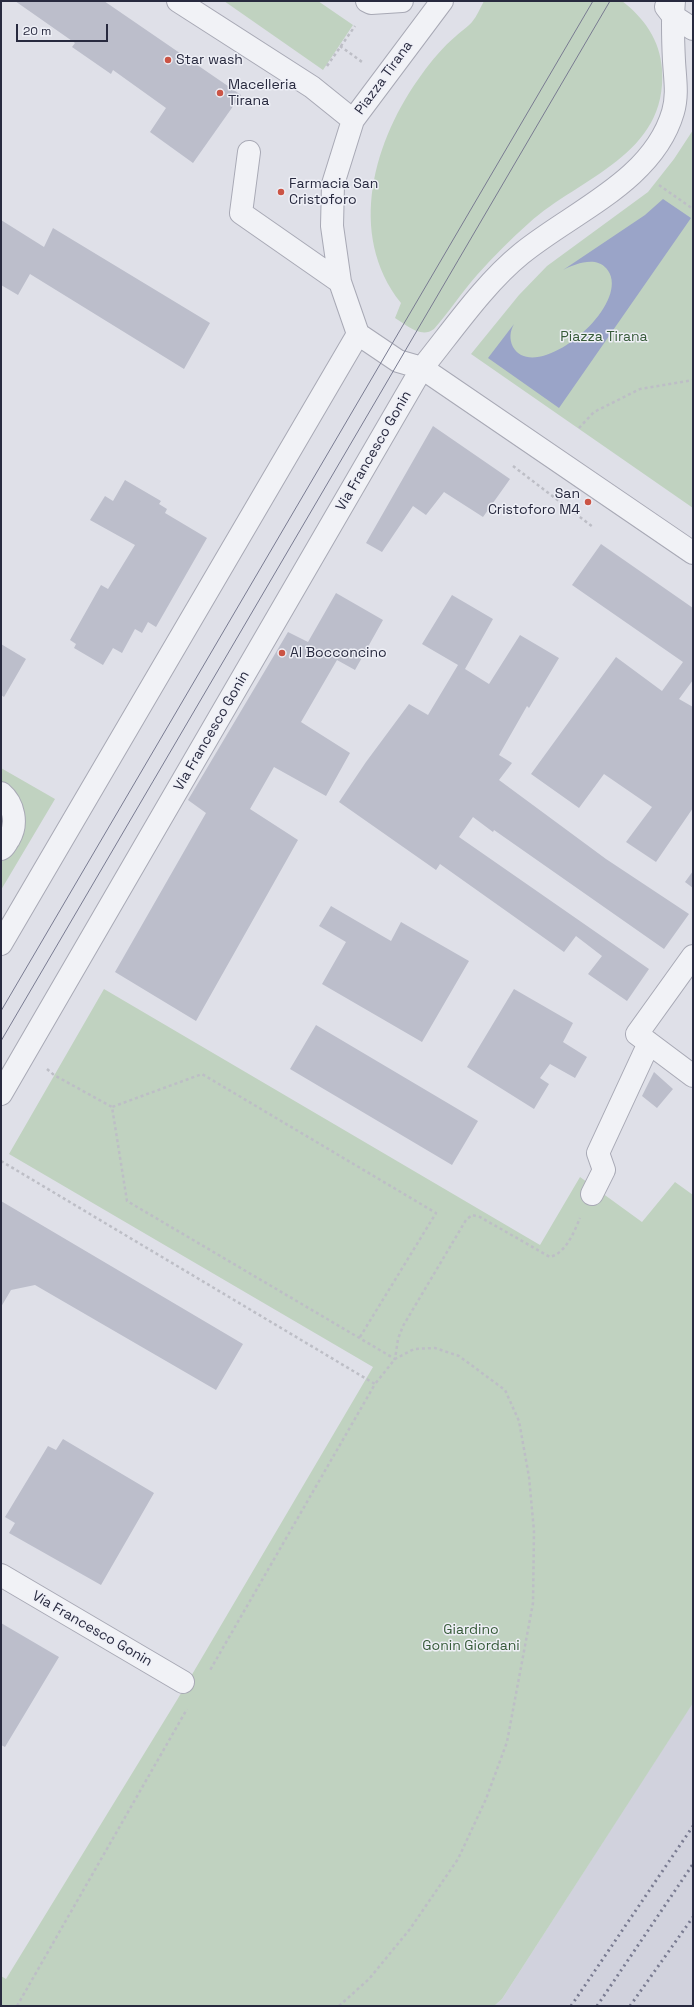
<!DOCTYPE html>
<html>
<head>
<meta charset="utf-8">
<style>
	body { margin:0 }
	#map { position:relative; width:694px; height:2007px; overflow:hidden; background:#dfe0e8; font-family:"Space Grotesk",sans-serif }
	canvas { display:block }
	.frame { position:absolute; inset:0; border:2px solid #282a3f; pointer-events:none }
	.scale { position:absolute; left:16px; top:24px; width:92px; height:18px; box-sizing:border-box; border:2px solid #282a3f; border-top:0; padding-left:5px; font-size:12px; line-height:14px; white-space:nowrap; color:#282a3f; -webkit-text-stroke:3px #eeeff6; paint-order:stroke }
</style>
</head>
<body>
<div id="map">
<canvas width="694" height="2007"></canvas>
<div class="frame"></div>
<div class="scale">20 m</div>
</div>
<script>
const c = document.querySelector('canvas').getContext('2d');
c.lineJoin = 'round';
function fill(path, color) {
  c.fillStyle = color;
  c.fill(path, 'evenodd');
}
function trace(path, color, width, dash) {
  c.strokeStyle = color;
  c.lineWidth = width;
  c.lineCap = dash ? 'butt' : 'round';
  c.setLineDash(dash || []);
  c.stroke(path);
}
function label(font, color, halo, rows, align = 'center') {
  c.font = font + ' "Space Grotesk",sans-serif';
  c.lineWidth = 3;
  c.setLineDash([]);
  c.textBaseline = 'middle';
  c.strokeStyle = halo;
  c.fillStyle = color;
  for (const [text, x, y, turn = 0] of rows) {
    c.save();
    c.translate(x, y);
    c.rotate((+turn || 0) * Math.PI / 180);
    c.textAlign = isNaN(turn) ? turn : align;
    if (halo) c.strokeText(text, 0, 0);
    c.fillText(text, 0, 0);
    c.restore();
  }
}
fill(new Path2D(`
	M693,1702V2006H494L502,1999Z`), '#d1d2dd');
fill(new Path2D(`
	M224,1H318L353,25L323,70Z
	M484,1H622C644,18 660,40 662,69C668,155 580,177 529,223C511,239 493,257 477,275C462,292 449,312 434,329C421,339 407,325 395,318L401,303C346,234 374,139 422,74C432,60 443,47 456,36C461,31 468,27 472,22C477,16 480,8 484,1Z
	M693,130V508L471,354L519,295L547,266L648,192L674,159Z
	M1,768L55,799L1,890Z
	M104,989L540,1245L580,1177L642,1222L675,1182L693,1195V1703L502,1999L494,2006H1V1976L6,1979L177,1700L373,1367L9,1154Z`), '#c0d2c0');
fill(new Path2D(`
	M663,199L691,218L559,408L488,358L514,324C510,331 509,339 513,347C536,387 637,302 606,268C595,256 575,264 563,270L645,215Z`), '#9aa4c8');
fill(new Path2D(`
	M15,1H104L241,95L193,163L150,132L166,108L113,70L111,74L72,47L75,43Z
	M1,220L44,247L53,228L210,323L184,369L30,274L18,295L1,285Z
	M433,426L510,479L483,517L444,492L426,515L413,506L382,552L366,543Z
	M125,480L161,501L159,504L167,509L165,513L207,538L156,627L148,622L142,633L135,629L122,653L113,648L103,665L74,648L76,644L70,640L101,585L108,589L135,545L90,520L105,496L113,501Z
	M601,544L693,608V680L679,699L693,707V808L656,862L626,842L652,807L604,774L579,808L531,774L616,657L662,691L683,662L572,585Z
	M336,593L383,620L355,670L337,660L301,722L350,753L326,796L274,767L250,809L298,840L196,1021L115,972L206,813L188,800L288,632L308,642Z
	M452,595L493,619L465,669L489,684L520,635L559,658L529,708L527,706L499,755L512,763L499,780L606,859L689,914L664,949L494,830L493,832L473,817L459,837L649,969L627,1001L588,974L602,956L576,936L564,952L440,864L436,870L339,802L366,762L409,704L428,715L458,665L422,644Z
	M1,644L26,659L4,697L1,695Z
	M693,871V888L685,882Z
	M331,906L391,941L401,922L469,961L422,1042L322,984L346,942L319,926Z
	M514,989L573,1023L563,1042L587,1057L575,1078L550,1064L540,1078L549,1084L534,1109L467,1067Z
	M316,1025L478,1121L452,1165L290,1069Z
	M654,1072L673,1089L657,1108L642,1096Z
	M1,1201L243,1344L216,1390L35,1285L11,1290L1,1307Z
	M63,1439L154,1493L101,1585L9,1533L15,1523L5,1517L48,1446L56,1450Z
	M1,1623L59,1657L5,1747L1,1745Z`), '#bcbecb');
const minor = new Path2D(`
	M178,1L312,87L353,120
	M367,1L371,3L402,1
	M442,1L353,120L333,184L332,226L340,282L358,334L398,361L422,368L693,553
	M666,7L673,16L693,29
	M249,152L241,213L340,282
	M1,793C14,804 18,824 9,839C6,843 5,847 1,849
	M1,944L358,334
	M649,1043L637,1034L693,956
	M1,1094L422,368C452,331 484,284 521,254C572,212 653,181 673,112C678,95 675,79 674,61C673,41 672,21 674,1
	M592,1194L604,1170L598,1153L649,1043L693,1076
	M1,1575L183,1682`);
trace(minor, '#a8a9b5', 24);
trace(new Path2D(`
	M340,46L362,62
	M327,66L355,26
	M659,185L693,209
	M579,428L594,412L640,389L693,380
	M513,466L593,527
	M47,1069L54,1075L112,1107
	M1,1161L375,1384L209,1672
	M360,1337L436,1213L202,1074L112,1107L127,1201L395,1359L398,1339L403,1326L466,1220L472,1215L480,1217L550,1257C566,1253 574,1232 580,1218
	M17,2006L187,1709
	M339,2006L369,1979L410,1929L458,1859L486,1799L507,1742L533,1603L534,1531L529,1477L519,1421L505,1390L459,1356L435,1348L414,1349L395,1359L375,1384`), '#bdbec6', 2.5, [3, 3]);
trace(minor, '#f1f2f6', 22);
trace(new Path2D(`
	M1,1011L593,1
	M1,1041L610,1`), '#797b91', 1);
trace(new Path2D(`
	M571,2006L693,1826
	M597,2006L693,1864
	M630,2006L693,1917`), '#797b91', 3, [2, 4]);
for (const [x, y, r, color] of [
	[168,60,4,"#cb5445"],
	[220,93,4,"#cb5445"],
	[281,192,4,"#cb5445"],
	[588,502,4,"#cb5445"],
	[282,653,4,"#cb5445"]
]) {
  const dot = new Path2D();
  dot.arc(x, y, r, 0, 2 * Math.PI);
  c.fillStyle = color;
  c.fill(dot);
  trace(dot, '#eeeff6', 1.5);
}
label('14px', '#282a3f', '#eeeff6', [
	["Star wash",176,60],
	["Macelleria",228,85],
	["Tirana",228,101],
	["Farmacia San",289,184],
	["Cristoforo",289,200],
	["San",580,494,"right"],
	["Cristoforo M4",580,510,"right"],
	["Al Bocconcino",290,653]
], 'left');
label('14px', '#282a3f', '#eeeff6', [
	["Piazza Tirana",384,78,-54],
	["Via Francesco Gonin",374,451,-60],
	["Via Francesco Gonin",212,731,-60],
	["Via Francesco Gonin",92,1629,30]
]);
label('14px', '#365a38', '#eeeff6', [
	["Piazza Tirana",604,337],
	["Giardino",471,1630],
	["Gonin Giordani",471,1646]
]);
</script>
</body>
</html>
